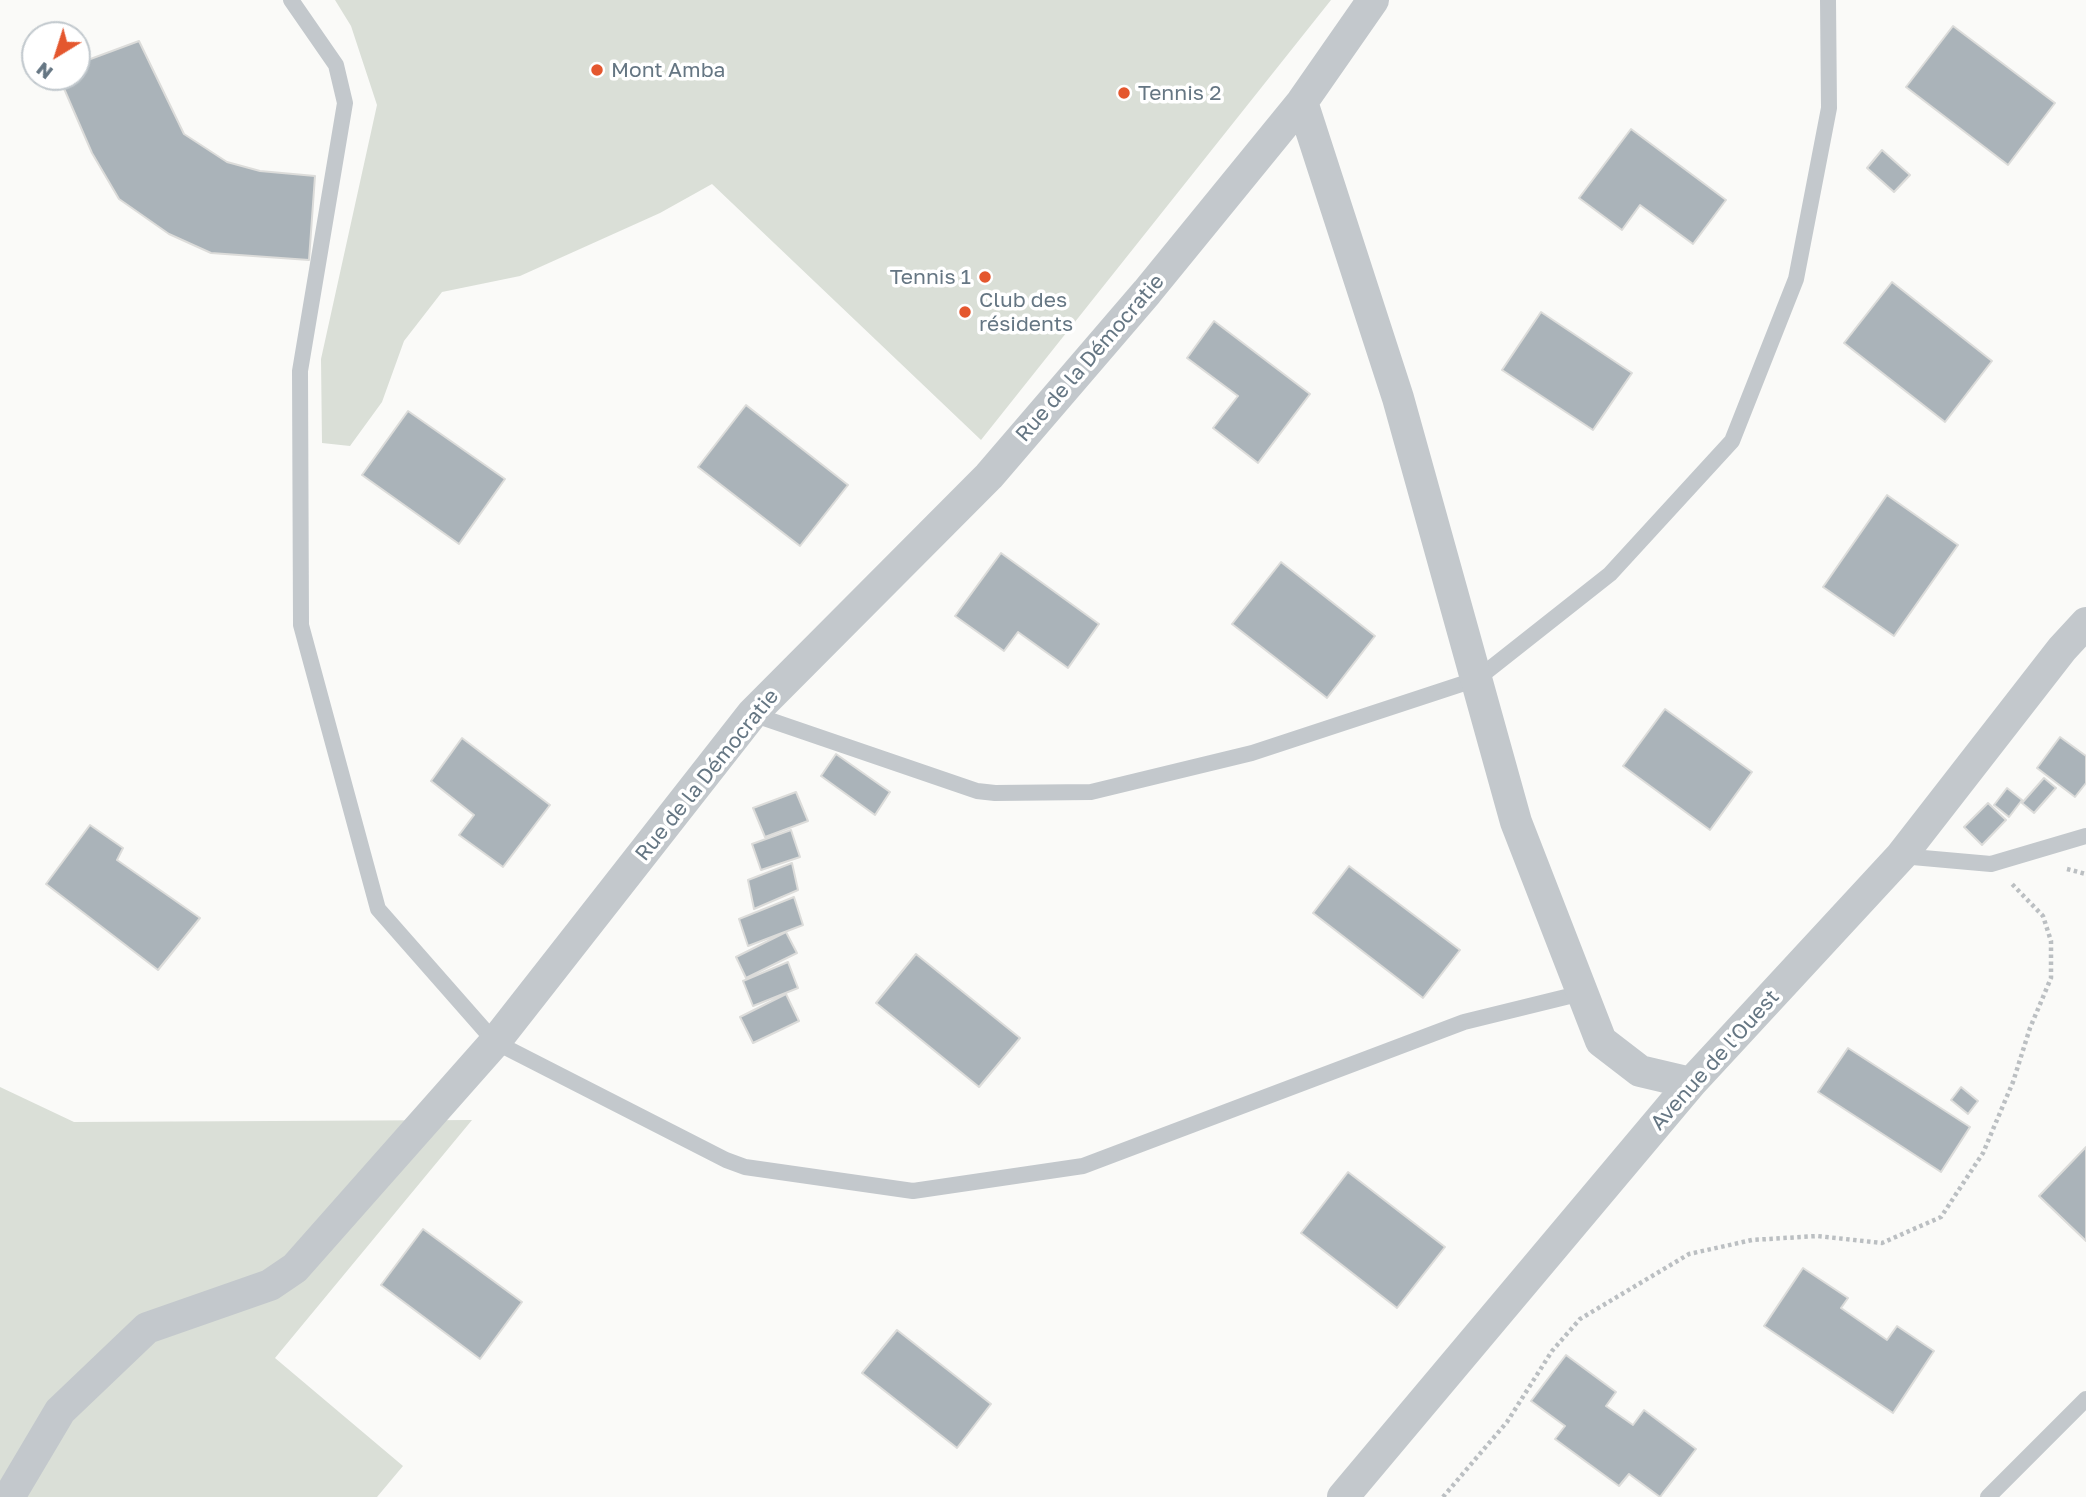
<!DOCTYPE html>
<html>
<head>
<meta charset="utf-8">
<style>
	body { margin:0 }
	#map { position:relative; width:2086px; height:1497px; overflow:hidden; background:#fafaf8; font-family:"Golos Text",sans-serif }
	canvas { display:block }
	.north { position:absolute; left:21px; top:21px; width:70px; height:70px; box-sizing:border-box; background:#fff; border:2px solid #c1c8cd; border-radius:50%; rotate:218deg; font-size:19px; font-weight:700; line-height:28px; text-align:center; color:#657683 }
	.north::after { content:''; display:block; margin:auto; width:24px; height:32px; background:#e4572e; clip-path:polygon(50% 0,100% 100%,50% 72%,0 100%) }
</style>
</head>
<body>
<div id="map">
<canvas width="2086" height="1497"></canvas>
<div class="north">N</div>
</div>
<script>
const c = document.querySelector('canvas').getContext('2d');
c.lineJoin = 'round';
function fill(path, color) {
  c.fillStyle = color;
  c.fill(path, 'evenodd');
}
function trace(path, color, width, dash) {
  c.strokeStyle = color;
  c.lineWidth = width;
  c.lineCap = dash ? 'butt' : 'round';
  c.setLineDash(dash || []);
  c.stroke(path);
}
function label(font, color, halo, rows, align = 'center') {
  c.font = font + ' "Golos Text",sans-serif';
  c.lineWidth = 7;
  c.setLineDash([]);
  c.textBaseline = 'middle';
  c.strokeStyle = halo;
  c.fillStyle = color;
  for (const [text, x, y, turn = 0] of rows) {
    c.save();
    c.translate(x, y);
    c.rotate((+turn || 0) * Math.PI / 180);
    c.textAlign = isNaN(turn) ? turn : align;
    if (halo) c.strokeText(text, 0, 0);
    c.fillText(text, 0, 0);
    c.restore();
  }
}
fill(new Path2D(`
	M335,0H1331L981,440L712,184L660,213L520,276L442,292L404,341L382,402L350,446L322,443L321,359L377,105L351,26Z
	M0,1087L74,1122L472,1120L275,1358L403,1466L377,1497H0Z`), '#dadfd7');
const building = new Path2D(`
	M1953,26L2055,103L2008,165L1906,87Z
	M139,41L184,134L227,162L260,171L315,176L309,260L211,253L169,234L119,199L92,153L59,77H77V64Z
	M1631,129L1726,200L1693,244L1640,205L1622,230L1579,198Z
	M1882,150L1910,175L1894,192L1867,168Z
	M1892,282L1992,361L1945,422L1844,343Z
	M1541,312L1632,373L1593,430L1502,370Z
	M1214,321L1310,394L1258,463L1213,428L1238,396L1187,358Z
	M746,405L848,485L800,546L698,467Z
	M408,411L505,479L459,544L362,475Z
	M1887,495L1958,545L1894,636L1823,587Z
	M1001,553L1099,624L1068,668L1018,632L1004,651L955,616Z
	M1281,562L1375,636L1327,698L1232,624Z
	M1665,709L1752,772L1710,830L1623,766Z
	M2060,737L2086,756V783L2075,797L2037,768Z
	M462,738L550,805L503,867L459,835L474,815L431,781Z
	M836,754L890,792L875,815L821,776Z
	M2044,778L2056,788L2034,813L2022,803Z
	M2007,788L2022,800L2009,817L1994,805Z
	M796,792L808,821L765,837L753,808Z
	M1988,803L2006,820L1982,845L1964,827Z
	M90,825L123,848L117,860L200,918L158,970L46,884Z
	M791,830L800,857L761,870L752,844Z
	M792,863L798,890L754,909L748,880Z
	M1349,866L1460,950L1423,998L1313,913Z
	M794,897L803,925L748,946L739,919Z
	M786,932L797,953L746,978L736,957Z
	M916,954L1020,1038L979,1087L876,1003Z
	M788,962L798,988L753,1006L743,981Z
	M786,994L799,1021L753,1043L740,1017Z
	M1848,1048L1970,1127L1941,1172L1818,1092Z
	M1961,1087L1978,1101L1968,1114L1951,1100Z
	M2086,1147V1241L2039,1196Z
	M1348,1172L1445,1247L1397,1308L1301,1233Z
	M423,1229L522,1302L480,1359L381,1285Z
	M1803,1268L1848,1298L1841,1308L1887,1340L1897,1326L1934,1351L1893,1413L1764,1326Z
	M897,1330L991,1404L957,1448L862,1373Z
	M1566,1355L1616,1392L1606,1406L1633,1425L1644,1410L1696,1449L1660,1497L1629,1474L1619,1486L1555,1439L1565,1426L1531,1401Z`);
fill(building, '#aab3b9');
trace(building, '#dcdcda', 2);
trace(new Path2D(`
	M2067,869L2086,874
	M1443,1497L1507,1422L1552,1351L1580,1319L1689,1254L1752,1240L1817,1236L1882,1243L1941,1217L1983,1153L2013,1082L2030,1028L2051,978V941L2043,916L2012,884`), '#bbbfc2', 4.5, [3.5, 3.5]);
trace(new Path2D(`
	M291,0L336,65L345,103L300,371L301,625L378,909L495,1042L726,1160L745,1167L913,1191L1083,1166L1464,1022L1582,993
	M752,714L977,791L995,793L1091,792L1252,753L1477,679L1610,574L1732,441L1796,279L1829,108L1828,0
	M1901,856L1991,864L2086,836
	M1988,1497L2086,1399`), '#c3c8cc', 16);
trace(new Path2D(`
	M1302,102L1398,398L1516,822L1601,1041L1640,1071L1691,1083
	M9,1497L60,1411L147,1328L270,1285L295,1268L495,1042L752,714L989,476L1147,292L1302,102L1373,0
	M1343,1497L1691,1083L1901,856L2062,649L2086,623`), '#c3c8cc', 32);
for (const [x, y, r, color] of [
	[597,70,7,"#e4572e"],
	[1124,93,7,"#e4572e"],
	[985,277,7,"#e4572e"],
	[965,312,7,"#e4572e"]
]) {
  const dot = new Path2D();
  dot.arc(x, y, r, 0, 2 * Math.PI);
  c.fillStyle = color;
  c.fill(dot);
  trace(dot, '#fff', 2.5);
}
label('21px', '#657683', '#fff', [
	["Mont Amba",611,70],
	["Tennis 2",1138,93],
	["Tennis 1",971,277,"right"],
	["Club des",979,300],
	["résidents",979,324]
], 'left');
label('21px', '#657683', '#fff', [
	["Rue de la Démocratie",1090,358,-49],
	["Rue de la Démocratie",707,775,-51],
	["Avenue de l'Ouest",1715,1060,-48]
]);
</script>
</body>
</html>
